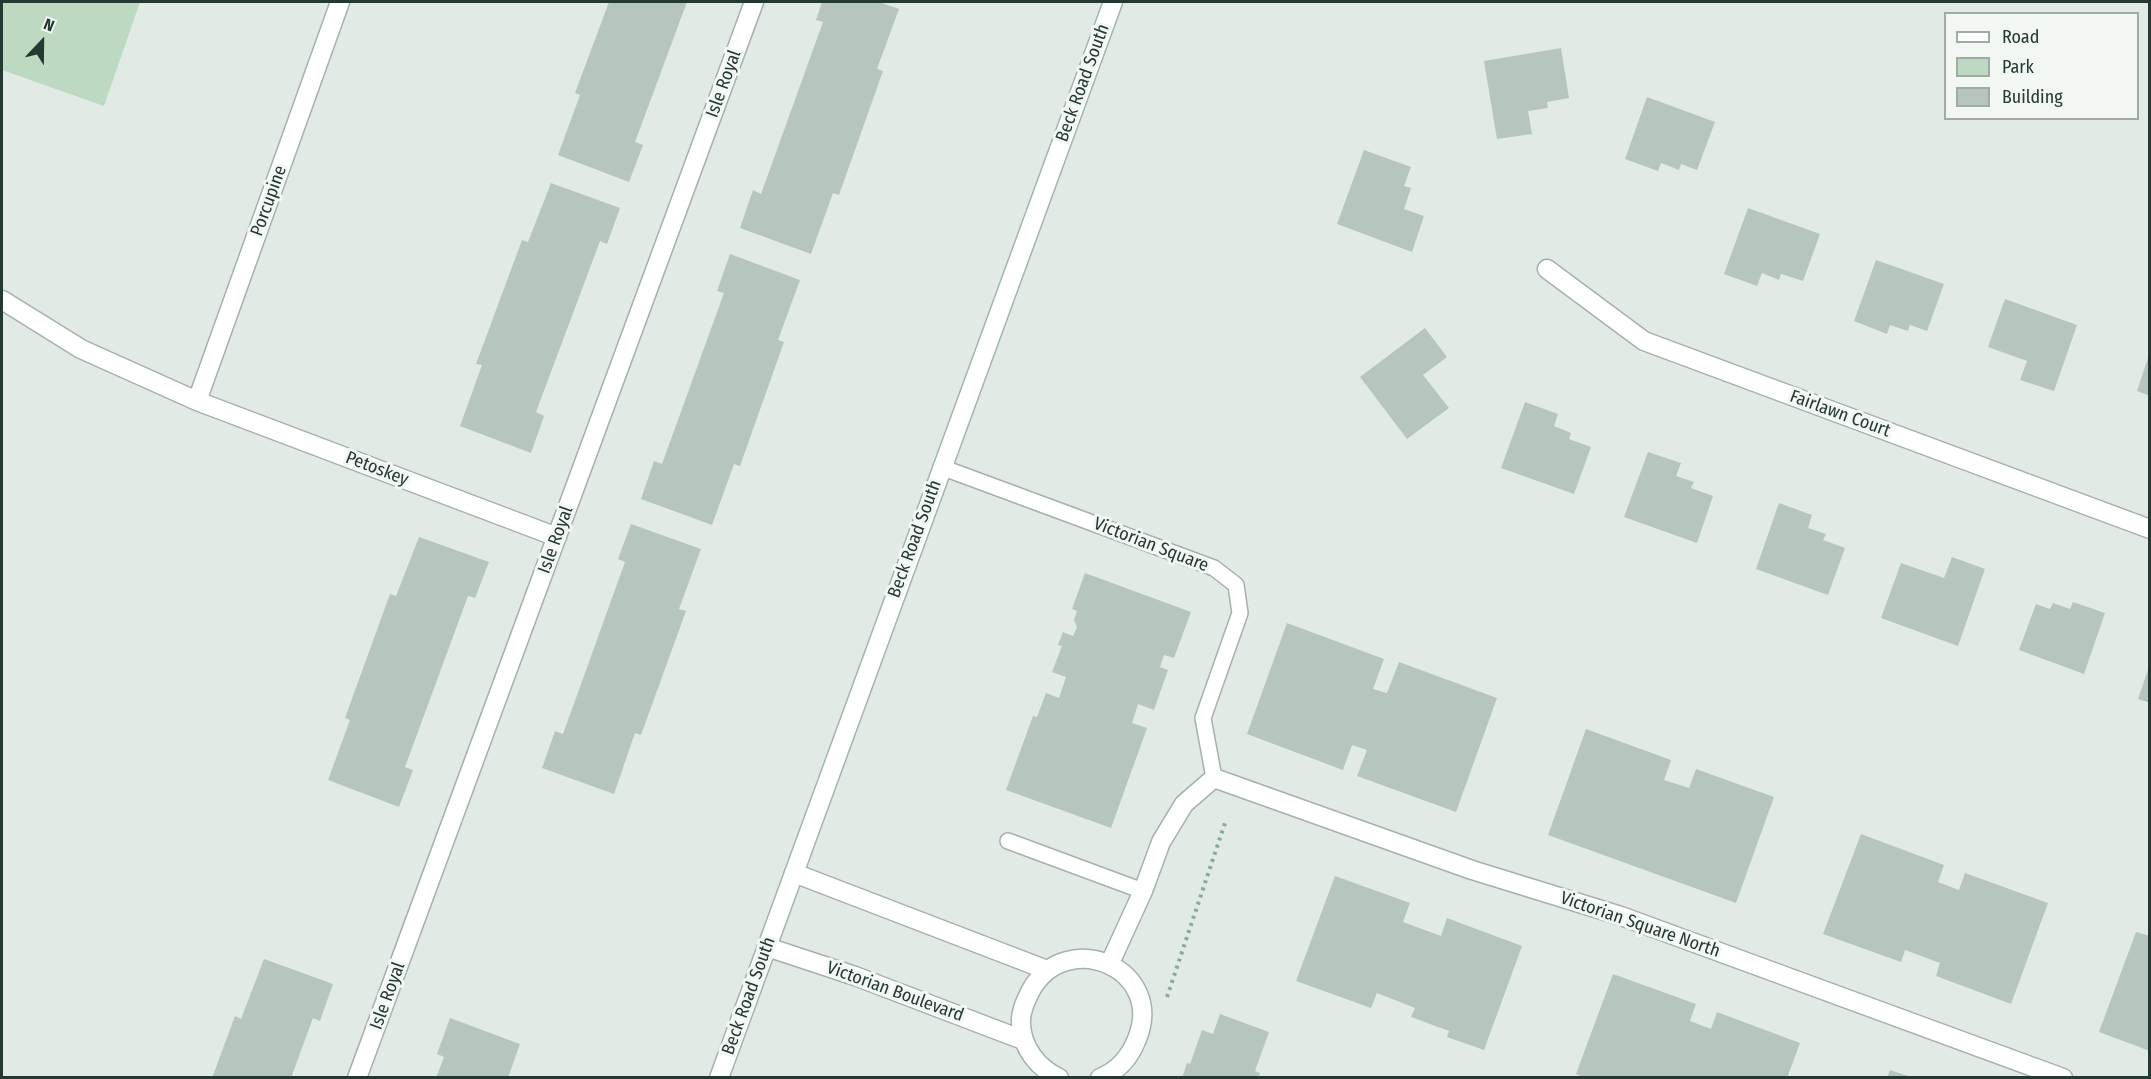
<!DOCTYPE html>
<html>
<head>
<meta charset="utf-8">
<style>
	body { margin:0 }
	#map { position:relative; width:2151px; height:1079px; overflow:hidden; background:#e2eae6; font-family:"Fira Sans Condensed",sans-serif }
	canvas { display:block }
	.frame { position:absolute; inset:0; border:3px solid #243932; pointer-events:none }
	.legend { position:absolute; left:1944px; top:12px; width:195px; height:108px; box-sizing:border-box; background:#f2f7f4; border:2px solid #a0aba6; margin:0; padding:8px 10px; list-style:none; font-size:18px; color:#243932 }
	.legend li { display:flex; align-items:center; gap:12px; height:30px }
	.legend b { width:30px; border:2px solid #a0aba6 }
	.north { position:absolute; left:12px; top:12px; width:60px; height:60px; -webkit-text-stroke:4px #f2f7f4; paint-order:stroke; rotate:22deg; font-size:16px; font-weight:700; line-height:24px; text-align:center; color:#243932 }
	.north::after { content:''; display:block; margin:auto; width:21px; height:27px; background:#243932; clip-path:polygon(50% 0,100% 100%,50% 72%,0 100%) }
</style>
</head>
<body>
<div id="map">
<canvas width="2151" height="1079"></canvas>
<div class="frame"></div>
<ul class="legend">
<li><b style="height:8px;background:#fff"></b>Road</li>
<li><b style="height:16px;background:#bdd9c2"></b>Park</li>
<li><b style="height:16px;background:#b7c5bf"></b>Building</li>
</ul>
<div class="north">N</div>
</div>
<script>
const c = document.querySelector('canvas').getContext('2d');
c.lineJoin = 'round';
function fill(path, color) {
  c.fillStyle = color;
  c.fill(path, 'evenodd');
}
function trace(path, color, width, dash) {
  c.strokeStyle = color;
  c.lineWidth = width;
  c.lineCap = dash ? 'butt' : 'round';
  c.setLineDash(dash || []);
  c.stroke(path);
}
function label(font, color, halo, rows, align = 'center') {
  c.font = font + ' "Fira Sans Condensed",sans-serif';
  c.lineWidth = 6;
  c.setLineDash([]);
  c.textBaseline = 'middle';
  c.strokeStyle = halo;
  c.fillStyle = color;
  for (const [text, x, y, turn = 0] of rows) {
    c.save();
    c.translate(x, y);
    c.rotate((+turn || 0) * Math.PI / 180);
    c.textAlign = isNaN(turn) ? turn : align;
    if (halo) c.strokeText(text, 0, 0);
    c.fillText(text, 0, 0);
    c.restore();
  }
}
fill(new Path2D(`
	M2,2H140L104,106L2,70Z`), '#bdd9c2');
fill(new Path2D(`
	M609,2H687L635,142L643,145L629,182L558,155L580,95L575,93Z
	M822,2H879L899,9L877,69L883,71L839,195L833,193L811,254L740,228L753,190L761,194L823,22L816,20Z
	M1561,48L1569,98L1547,102L1548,108L1528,111L1532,134L1497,139L1484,61Z
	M1647,97L1715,122L1697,170L1681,164L1679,170L1661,163L1658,171L1625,159Z
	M1364,150L1411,167L1404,186L1411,188L1404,209L1424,216L1412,252L1337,224Z
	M551,183L620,208L607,244L600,241L536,412L544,416L531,453L460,426L482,365L476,364L522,240L528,242Z
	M1748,208L1820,234L1803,281L1781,274L1779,280L1762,273L1757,286L1724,274Z
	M730,254L800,280L778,340L784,342L740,466L734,464L712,525L641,499L654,461L662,464L724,293L717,291Z
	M1876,260L1944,284L1927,331L1910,325L1908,331L1890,325L1887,334L1854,321Z
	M2005,299L2077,325L2054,391L2020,380L2027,361L1988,347Z
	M1425,328L1447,357L1423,375L1449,408L1407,439L1360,377Z
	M2149,355H2150V396L2137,391Z
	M1525,402L1558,414L1554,426L1571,433L1569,439L1591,447L1574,494L1501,468Z
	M1648,452L1681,463L1676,476L1694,482L1691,488L1713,496L1697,543L1624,517Z
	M1779,503L1812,515L1808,528L1826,534L1823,540L1845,548L1828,595L1756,569Z
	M631,524L701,549L679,609L686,611L641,735L635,733L614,794L542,768L555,731L563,734L625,562L618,559Z
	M419,537L489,562L475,598L468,596L405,767L413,770L399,807L328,780L350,720L345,718L390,594L396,596Z
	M1952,557L1985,569L1958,646L1881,618L1901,563L1944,578Z
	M1085,573L1191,612L1174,658L1164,655L1160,667L1168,670L1154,710L1138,704L1132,723L1147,728L1111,828L1006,790L1033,716L1037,717L1046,693L1059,698L1066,677L1052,672L1062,646L1058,645L1063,632L1073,636L1077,627L1074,620L1077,611L1072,609Z
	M2073,602L2105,613L2084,674L2019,650L2036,604L2050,609L2053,603L2070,609Z
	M1287,623L1384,659L1373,689L1387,693L1399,662L1497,698L1456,812L1357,776L1367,750L1352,745L1343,770L1247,734Z
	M2149,667H2150V703L2138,699Z
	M1586,729L1671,760L1664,780L1689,788L1696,769L1774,797L1736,903L1548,835Z
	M1861,834L1944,865L1938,882L1959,890L1965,873L2048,903L2011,1004L1936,976L1940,963L1905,950L1901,962L1823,934Z
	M1335,876L1410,903L1403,922L1441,936L1447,918L1522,946L1484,1050L1447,1037L1449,1031L1411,1017L1415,1008L1377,993L1371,1008L1296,981Z
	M2136,932L2150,936V1051L2099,1032Z
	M264,959L333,984L320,1021L313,1018L291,1078H212L235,1016L241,1019Z
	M1613,974L1696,1004L1690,1021L1711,1029L1717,1012L1800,1043L1787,1078H1585L1576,1074Z
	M1220,1014L1269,1032L1255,1071L1260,1073L1259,1078H1182L1187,1063L1190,1064L1202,1030L1213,1034Z
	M450,1018L520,1044L508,1078H436L444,1057L437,1054Z
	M1890,1070L1911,1077V1078H1887Z`), '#b7c5bf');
const service = new Path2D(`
	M941,467L1214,568L1236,585L1240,613L1203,718L1214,778
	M1008,841L1143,891`);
const minor = new Path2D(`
	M1547,269L1644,341L2150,529
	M2,300L81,349L197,401L557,537
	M197,401L340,2
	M794,873L1047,970
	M767,947L855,976L1023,1040
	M1110,963L1143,891L1161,842L1184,804L1214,778L1472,870L1621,916L2063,1078
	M357,1078L754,2
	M1059,1078C1038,1068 1022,1048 1021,1024C1020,1012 1026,1000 1031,990C1066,927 1166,968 1137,1039C1130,1057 1118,1071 1100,1078`);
const secondary = new Path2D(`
	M719,1078L1113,2`);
trace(service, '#a5b1ac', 18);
trace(minor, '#a5b1ac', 21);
trace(secondary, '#a2b5ad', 21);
trace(new Path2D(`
	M1167,997L1225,823`), '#85ab9c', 4, [3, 4.5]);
trace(service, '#fff', 15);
trace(minor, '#fff', 18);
trace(secondary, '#fff', 18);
label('18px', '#243932', '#f2f7f4', [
	["Beck Road South",1083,83,-70],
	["Isle Royal",724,84,-70],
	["Porcupine",269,201,-70],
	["Fairlawn Court",1840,414,20],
	["Petoskey",377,469,21],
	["Beck Road South",915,539,-70],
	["Isle Royal",556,540,-70],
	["Victorian Square",1151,545,21],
	["Victorian Square North",1640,925,19],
	["Victorian Boulevard",895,992,20],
	["Isle Royal",388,996,-70],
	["Beck Road South",749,996,-70]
]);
</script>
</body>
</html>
